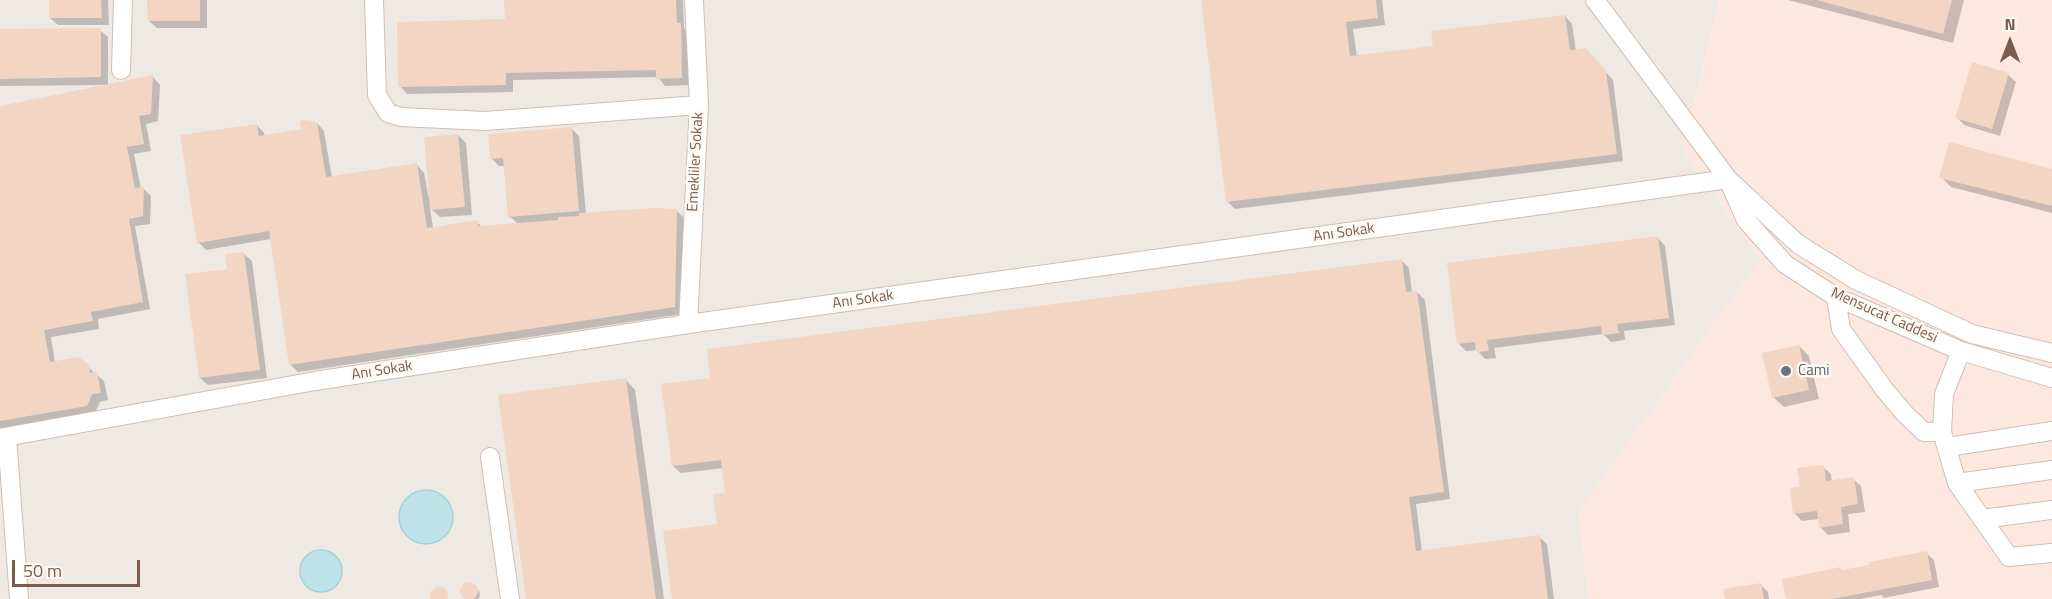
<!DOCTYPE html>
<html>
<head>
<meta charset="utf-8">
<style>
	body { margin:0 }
	#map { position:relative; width:2052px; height:599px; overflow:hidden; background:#fdf6ec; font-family:"Titillium Web",sans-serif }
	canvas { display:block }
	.north { position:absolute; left:1980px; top:12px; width:60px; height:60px; -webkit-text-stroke:4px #fffaf3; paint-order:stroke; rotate:0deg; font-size:16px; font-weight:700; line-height:24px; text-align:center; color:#7a5c4d }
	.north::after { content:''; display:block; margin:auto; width:21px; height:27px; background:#7a5c4d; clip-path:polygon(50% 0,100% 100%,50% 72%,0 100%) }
	.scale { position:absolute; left:12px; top:560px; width:128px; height:27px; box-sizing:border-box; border:3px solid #7a5c4d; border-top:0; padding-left:8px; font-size:18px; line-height:21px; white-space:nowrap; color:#7a5c4d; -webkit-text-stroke:4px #fffaf3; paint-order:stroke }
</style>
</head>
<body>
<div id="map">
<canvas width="2052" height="599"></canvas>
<div class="north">N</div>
<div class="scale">50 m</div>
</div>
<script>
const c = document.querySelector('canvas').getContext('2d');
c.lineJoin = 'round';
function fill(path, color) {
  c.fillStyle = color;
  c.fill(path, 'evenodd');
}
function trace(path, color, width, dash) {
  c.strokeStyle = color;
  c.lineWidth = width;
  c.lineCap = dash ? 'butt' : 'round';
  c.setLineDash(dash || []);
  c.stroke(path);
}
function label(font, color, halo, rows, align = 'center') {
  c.font = font + ' "Titillium Web",sans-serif';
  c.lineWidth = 5;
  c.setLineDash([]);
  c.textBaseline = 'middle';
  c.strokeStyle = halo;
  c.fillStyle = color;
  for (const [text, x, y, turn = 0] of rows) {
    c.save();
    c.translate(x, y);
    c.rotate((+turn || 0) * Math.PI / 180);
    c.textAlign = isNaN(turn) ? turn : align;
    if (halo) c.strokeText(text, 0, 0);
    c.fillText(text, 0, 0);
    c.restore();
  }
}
fill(new Path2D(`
	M1719,0H2052V599H1588L1579,511L1761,259L1683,151Z`), '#fde8e0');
fill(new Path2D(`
	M0,0H1719L1683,151L1761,259L1579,511L1588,599H0Z`), '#efe9e4');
const water = new Path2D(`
	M399 517a27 27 0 1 1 54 0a27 27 0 1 1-54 0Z
	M300 571a21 21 0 1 1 42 0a21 21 0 1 1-42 0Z`);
fill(water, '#bfe3e8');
trace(water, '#a5d3da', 1.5);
fill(new Path2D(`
	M50,0H108L109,25H58L50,18Z
	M149,0H207V28H157L149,21Z
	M506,0H683L684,28L688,32L690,85L665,86L658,77L513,80V92L407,94L400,86L506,21Z
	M1202,0H1382L1385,25L1353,29L1357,57L1434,48L1565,16L1572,24L1576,51L1593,58L1613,80L1623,161L1235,209L1228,202Z
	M1788,0H1964L1953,43Z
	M100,30L108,37V86L153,77L160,85L158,121L146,124L151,151L134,154L141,189H144L151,196L150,224L135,226L150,309L98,319L99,329L51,337L55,363L88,367L104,381L108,400L100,402L95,413L0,429V107L107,85L0,86V31Z
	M1973,64L2008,75L2016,82L2000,136L1964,125L1957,117Z
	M317,123L324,131L332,178L417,165L424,173L429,199H431L458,135L466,143L472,215L440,217L430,208L433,228L477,222L482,227L518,224L509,216L505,166H499L491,158L571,128L579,136L586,214L677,211L684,218L682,314L298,372L291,365L271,239L206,250L198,242L257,125L264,133L265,136L303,130Z
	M2052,171V213L1951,187L1941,177Z
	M1658,238L1665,246L1675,325L1624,331L1625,340L1611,342L1603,334L1494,348L1496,358L1485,359L1477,350L1466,351L1459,344Z
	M244,254L252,261L267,378L208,385L200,378L229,270Z
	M1401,260L1409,268L1412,293L1417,292L1425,300L1450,499L1416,504L1422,552L1539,537L1547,544L1554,599H673L719,526L727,494L724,468L681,473L673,466L712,379Z
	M1799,346L1809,356L1819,399L1784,407L1773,397Z
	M625,379L635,390L664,599H528Z
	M1823,467L1831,474L1832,482L1853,479L1861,486L1865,512L1848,514L1850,532L1828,535L1820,527L1819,519L1802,521L1794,513L1802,488Z
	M1926,553L1934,560L1939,587L1884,598L1881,595L1861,599H1788L1841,569L1843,571Z
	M472,584L479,591L480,596L478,599H466L462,595V590L465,585Z
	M1761,585L1768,592L1769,599H1726Z`), '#0003');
fill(new Path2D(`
	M49,0H101L102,18H49Z
	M147,0H200V21H148Z
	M504,0H676L677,23H681L682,78L656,79V70L506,73V85L398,87L397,22L505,19Z
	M1201,0H1376L1378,18L1346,22L1350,56L1433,46L1431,31L1565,15L1570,50L1586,48L1606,71L1617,154L1226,202Z
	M1816,0H1952L1943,34Z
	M101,28V77L0,79V29Z
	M1972,62L2009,73L1992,129L1955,118Z
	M153,75L151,114L139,116L144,144L127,147L135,188L144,187L143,216L129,219L143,302L91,312L93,321L44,330L50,362L79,357L89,365L90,373L97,372L101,393L92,394L87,406L0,421V106Z
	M306,120L317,122L326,177L417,163L427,228L478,220V226L558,220V217L579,216V213L653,208L677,209L675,307L289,365L269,231L197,243L180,135L257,124L259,136L301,129L300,121Z
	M572,127L579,211L508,217L503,158L490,159L488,134Z
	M458,134L465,207L430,210L424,137Z
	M1949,142L2052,169V206L1939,178Z
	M1658,236L1669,318L1617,324L1619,333L1602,335L1601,326L1487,340L1489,351L1476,352L1475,342L1457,344L1447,263Z
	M244,252L260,370L199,378L185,274L227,269L225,254Z
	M1402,259L1406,292L1417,291L1444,492L1409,497L1416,551L1540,535L1548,599H672L663,531L717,524L713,494L725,493L721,460L672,466L661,384L710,378L707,349Z
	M1799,345L1809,390L1772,398L1762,353Z
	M626,378L656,599H526L498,395Z
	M1824,465L1826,481L1854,477L1858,504L1841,507L1843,524L1819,528L1817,511L1793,514L1790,488L1800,487L1797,468Z
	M1927,551L1932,580L1832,599H1786L1782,579L1841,567L1842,570L1869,565V562Z
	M460 591a9 9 0 1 1 18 0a9 9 0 1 1-18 0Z
	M1761,583L1764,599H1725L1723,589Z
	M437,587H442L447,590L448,599H430V592Z`), '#f3d5c3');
const minor = new Path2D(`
	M374,0L377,95L388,113L401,117L485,121L699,105
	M1595,0L1728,179L1798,244L1856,280L1972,334L2052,353
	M121,70L123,0
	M1731,186L1746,220L1785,264L1836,297L1961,351L2052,378
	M1836,297L1841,329L1884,389L1905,414L1924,432H1942
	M688,324L699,105L694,0
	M1961,351L1944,394L1942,432L1957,483L2009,557L2052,553
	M7,437L19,599
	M0,438L315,381L688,324L1728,179
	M1948,447L2052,431
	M490,457L510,599
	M1957,483L2052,470
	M1982,519L2052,510`);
trace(minor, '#d1beb0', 20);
trace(minor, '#fff', 18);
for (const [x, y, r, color] of [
	[1786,371,6,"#6b7280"]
]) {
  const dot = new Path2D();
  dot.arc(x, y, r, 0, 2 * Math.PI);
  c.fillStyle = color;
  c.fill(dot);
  trace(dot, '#fffaf3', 2);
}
label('15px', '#7a5c4d', '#fffaf3', [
	["Emekliler Sokak",696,162,-87],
	["Anı Sokak",1344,233,-8],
	["Anı Sokak",863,300,-8],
	["Mensucat Caddesi",1884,316,24],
	["Anı Sokak",382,371,-9]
]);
label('15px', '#5b616d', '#fffaf3', [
	["Cami",1798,371]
], 'left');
</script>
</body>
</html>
